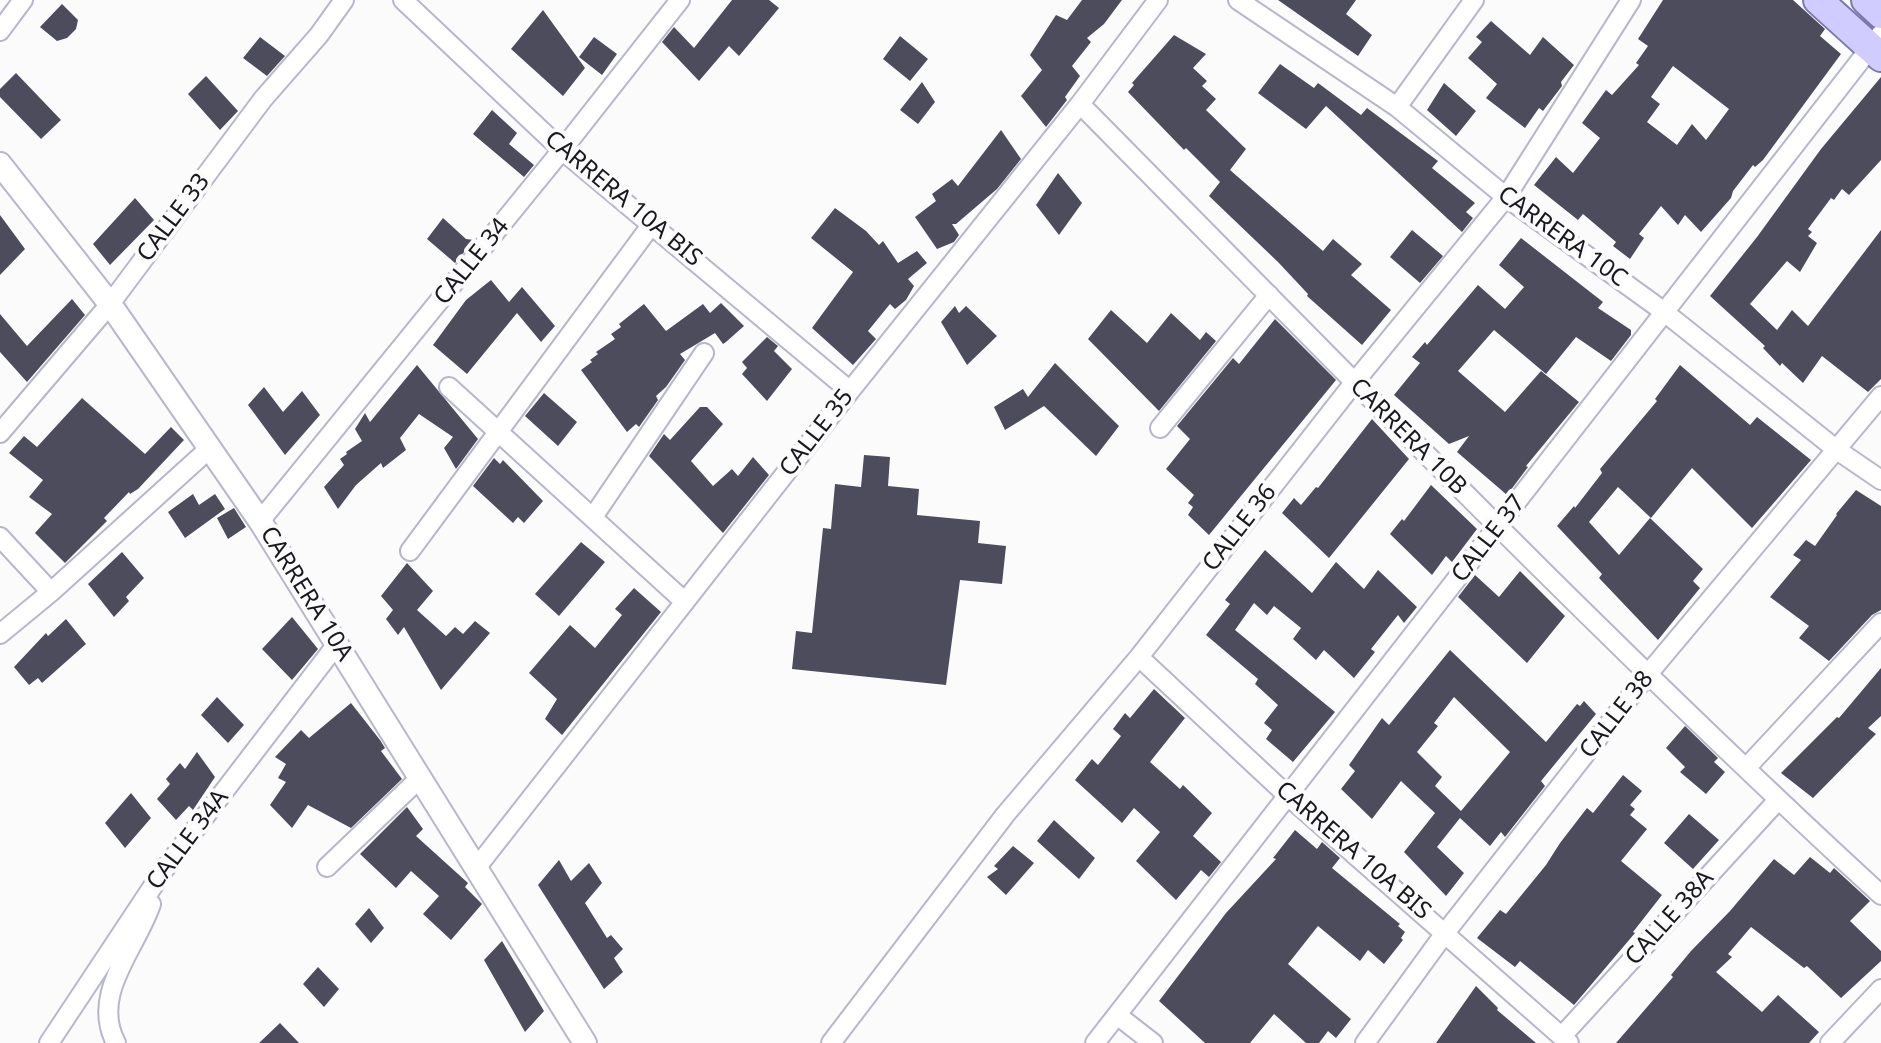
<!DOCTYPE html>
<html>
<head>
<meta charset="utf-8">
<style>
	body { margin:0 }
	canvas { display:block; background:#fbfbfb }
</style>
</head>
<body>
<canvas width="1881" height="1043"></canvas>
<script>
const c = document.querySelector('canvas').getContext('2d');
c.lineJoin = 'round';
function fill(path, color) {
  c.fillStyle = color;
  c.fill(path, 'evenodd');
}
function trace(path, color, width, dash) {
  c.strokeStyle = color;
  c.lineWidth = width;
  c.lineCap = dash ? 'butt' : 'round';
  c.setLineDash(dash || []);
  c.stroke(path);
}
function label(font, color, halo, rows, align = 'center') {
  c.font = font + ' "Noto Sans",sans-serif';
  c.lineWidth = 8;
  c.setLineDash([]);
  c.textBaseline = 'middle';
  c.strokeStyle = halo;
  c.fillStyle = color;
  for (const [text, x, y, turn = 0] of rows) {
    c.save();
    c.translate(x, y);
    c.rotate((+turn || 0) * Math.PI / 180);
    c.textAlign = isNaN(turn) ? turn : align;
    if (halo) c.strokeText(text, 0, 0);
    c.fillText(text, 0, 0);
    c.restore();
  }
}
fill(new Path2D(`
	M732,0H769L779,8L739,56L729,46L699,81L662,42L674,27L694,48Z
	M1082,0H1122L1104,24L1087,38L1091,42L1072,66L1080,76L1065,97L1067,100L1046,127L1021,96L1042,70L1030,55L1056,15L1067,20Z
	M1278,0H1356L1346,14L1372,35L1358,56Z
	M1663,0H1793L1825,29L1820,36L1841,54L1763,160L1755,167L1753,165L1733,191L1731,198L1701,232L1685,215L1678,225L1661,206L1639,234L1644,238L1630,259L1613,246L1616,242L1583,214L1578,220L1534,185L1556,157L1573,173L1600,138L1582,123L1606,90L1612,95L1639,65L1636,63L1648,46L1638,39ZM1673,66L1729,109L1706,140L1692,124L1677,145L1647,122L1660,104L1651,97Z
	M62,4L78,20L76,29L67,38L57,41L40,27Z
	M543,10L585,68L563,96L511,49Z
	M1491,21L1530,55L1543,37L1574,65L1561,82L1562,86L1543,111L1539,108L1525,128L1486,98L1497,84L1468,58L1482,42L1476,37Z
	M1174,35L1206,54L1193,68L1207,81L1202,86L1216,99L1206,110L1246,149L1230,170L1323,251L1333,239L1362,264L1351,275L1391,310L1362,345L1307,296L1308,294L1278,262L1209,196L1220,182L1186,148L1184,150L1128,92L1134,85L1132,83Z
	M900,36L928,59L910,81L883,59Z
	M260,37L285,56L267,76L243,58Z
	M594,37L617,54L602,75L579,57Z
	M1280,64L1314,88L1318,83L1361,115L1367,108L1438,161L1432,168L1475,203L1466,212L1473,218L1462,232L1326,106L1306,129L1258,93Z
	M16,73L61,120L41,139L0,97V89Z
	M206,76L238,111L220,130L188,94Z
	M1881,77V160L1849,195L1842,189L1834,200L1831,198L1808,229L1812,232L1808,236L1817,243L1800,272L1787,261L1750,304L1777,330L1792,310L1808,326L1881,230V379L1868,392L1822,356L1803,383L1782,363L1780,366L1763,348L1765,346L1710,296L1757,237L1821,149Z
	M922,82L935,102L918,124L900,110Z
	M1444,83L1476,111L1456,136L1427,110Z
	M492,110L517,133L509,144L534,165L524,177L473,134Z
	M1001,130L1021,159L997,189L956,224H952L959,235L954,242L937,249L915,217L936,201L932,194L952,179L958,186Z
	M1058,173L1082,203L1059,235L1036,205Z
	M135,198L154,220L110,265L93,244Z
	M835,208L866,231L879,245L883,241L898,263L917,251L927,263L908,279L914,286L906,300L895,309L890,304L868,331L876,339L853,365L812,328L853,272L811,238Z
	M0,215L25,249L0,275Z
	M443,218L466,239L474,240L455,263L427,239Z
	M1412,230L1443,256L1420,283L1390,257Z
	M1521,238L1603,302L1598,308L1631,330V335L1611,361L1576,337L1546,374L1494,330L1458,371L1505,412L1541,371L1579,402L1526,466L1528,467L1507,495L1457,452L1469,436L1449,444L1394,395L1420,363L1412,357L1425,342L1427,345L1478,285L1505,309L1524,287L1499,265Z
	M491,280L509,302L522,287L555,326L541,342L517,313L467,374L433,345L466,300Z
	M72,299L85,315L27,382L0,352V314L27,346Z
	M721,303L744,326L726,342L723,344L715,333L680,354L685,360L666,387L656,396L658,400L639,427L636,424L627,432L581,370L592,362L590,360L598,354L596,352L615,339L611,334L621,327L619,324L644,304L666,331L703,304L710,313Z
	M955,306L959,313L966,306L997,336L967,365L941,322Z
	M1111,310L1147,343L1171,313L1200,340L1206,332L1216,341L1159,411L1088,339Z
	M1275,319L1336,380L1209,535L1188,515L1193,507L1188,503L1194,495L1166,469L1190,439L1177,426L1233,358L1239,364Z
	M767,337L778,346L774,351L792,369L767,401L742,374L747,368L742,362Z
	M1055,363L1119,426L1096,456L1044,406L1005,430L994,407L1023,389L1028,397Z
	M417,365L478,439L456,469L444,448L453,437L419,414L400,438L406,450L383,468L381,463L356,485L338,509L324,487L344,465L340,459L347,454L346,452L362,441L355,429L365,413L370,422Z
	M1680,365L1750,425L1757,417L1811,460L1752,528L1692,468L1651,518L1618,487L1589,522L1619,555L1650,518L1703,569L1693,581L1700,588L1658,640L1599,578L1602,574L1557,526L1574,506L1575,508L1602,473L1600,469L1657,401L1655,399Z
	M264,387L283,412L302,391L320,415L285,455L248,405Z
	M544,393L577,422L558,446L525,416Z
	M82,398L145,454L171,427L184,440L138,489L130,494L129,492L104,518L107,521L65,563L35,533L52,514L29,497L43,480L9,453L24,436L37,447Z
	M700,407H707L723,424L691,461L713,486L732,469L738,476L753,457L769,475L723,533L649,456L664,434L670,440Z
	M1372,419L1409,459L1329,558L1282,513L1294,498L1301,505L1316,487L1318,488Z
	M864,455L890,457L888,486L919,489L917,515L980,521L978,543L1006,546L1002,584L960,580L946,685L792,669L796,631L812,633L823,528L831,529L835,484L861,487Z
	M494,458L500,464L503,460L543,501L524,523L518,517L513,523L473,486Z
	M1431,485L1477,529L1452,562L1446,556L1432,575L1390,534L1402,519L1404,521Z
	M1856,490L1881,506V610L1872,615L1829,661L1799,638L1809,626L1770,597L1801,560L1793,555L1806,540L1815,546L1837,515L1836,514Z
	M193,494L199,505L215,494L225,509L185,538L168,512Z
	M234,508L246,527L228,539L217,518Z
	M581,542L605,562L559,616L535,594Z
	M1265,550L1312,593L1336,562L1364,589L1378,570L1417,607L1404,623L1398,615L1371,649L1375,652L1354,678L1324,650L1316,660L1293,639L1301,628L1274,606L1267,615L1254,603L1235,630L1335,712L1293,762L1266,739L1272,730L1264,723L1278,705L1255,684L1258,679L1206,635L1230,604L1225,600Z
	M122,552L144,578L126,597L129,601L114,617L88,584Z
	M407,563L433,591L417,610L446,636L455,627L463,634L475,621L490,633L441,690L404,627L398,635L386,619L393,610L381,596Z
	M1520,571L1565,616L1527,663L1458,597L1475,575L1499,597Z
	M634,588L661,612L562,735L545,719L557,699L529,673L570,625L595,648L622,615L615,609Z
	M292,617L318,649L292,680L262,649Z
	M66,619L86,644L42,683L38,678L29,685L14,667L46,633L48,636Z
	M1450,650L1546,742L1577,704L1580,706L1584,701L1596,714L1541,781L1545,786L1505,837L1501,832L1490,846L1460,818L1437,847L1464,873L1446,896L1404,852L1435,813L1401,781L1372,819L1341,789L1355,771L1349,765L1382,718L1389,725ZM1454,697L1510,752L1461,811L1435,786L1442,777L1417,752L1438,726L1434,723Z
	M1881,668V716L1868,728L1876,734L1813,798L1781,773L1837,717L1839,718Z
	M1154,689L1185,718L1150,762L1180,789L1183,785L1212,813L1193,836L1221,862L1209,877L1201,870L1176,900L1136,861L1160,832L1134,808L1122,823L1075,780L1092,759L1098,765L1121,736L1113,729L1125,713L1130,718Z
	M217,697L244,725L228,743L201,715Z
	M351,703L380,740L385,748L381,751L402,779L351,828L308,805L292,828L270,805L286,782L278,778L286,764L275,757L301,730L309,738Z
	M1685,726L1718,758L1714,762L1725,772L1706,794L1680,772L1685,767L1666,748Z
	M197,752L215,777L193,810L189,806L176,820L157,799L170,784L166,779L180,763L185,769Z
	M1623,775L1642,791L1630,805L1635,809L1630,815L1647,829L1621,861L1662,895L1633,932L1635,933L1574,1005L1520,961L1515,967L1477,938L1500,910L1506,914L1546,865L1560,843L1587,808L1593,813Z
	M131,793L151,818L125,848L105,823Z
	M407,807L423,829L416,836L468,883L465,887L482,904L451,940L423,914L439,896L411,871L396,888L360,854Z
	M1689,814L1719,840L1693,869L1664,843Z
	M1054,820L1095,858L1079,879L1037,841Z
	M1295,830L1317,849L1322,842L1340,858L1332,868L1400,924L1398,926L1405,932L1401,938L1403,940L1384,964L1368,950L1360,961L1318,926L1288,964L1351,1019L1336,1038L1328,1031L1319,1043H1306L1274,1014L1250,1043H1205L1159,1001L1226,913L1276,859L1273,858Z
	M1013,846L1034,863L1006,895L987,877L998,869L994,866Z
	M1810,857L1830,873L1834,868L1870,901L1850,921L1881,951V961L1841,998L1807,966L1804,968L1751,927L1728,954L1732,957L1716,972L1762,1012L1778,995L1819,1032L1809,1043H1616L1673,977L1671,975L1691,951L1730,911L1774,859L1794,875Z
	M559,860L571,881L589,863L602,883L585,903L607,938L611,935L623,949L614,958L623,972L604,989L538,885Z
	M369,908L384,928L371,943L355,924Z
	M502,941L544,1011L525,1032L484,960Z
	M318,967L339,989L324,1007L303,984Z
	M1476,986L1498,1008L1497,1010L1536,1043H1436Z
	M280,1023L299,1043H259Z`), '#4c4c5d');
const minor = new Path2D(`
	M403,0L562,150L850,391
	M1238,0L1397,107L1506,197L1663,311L1837,450L1881,480
	M0,31L23,0
	M1080,104C1344,371 1605,641 1881,895
	M1397,107L1474,0
	M449,387L685,602
	M1160,428L1269,295
	M0,433L110,304L263,99L319,35L344,0
	M593,517L704,353
	M260,521L562,150L680,0
	M0,537L51,592
	M410,551L652,224
	M0,634L51,592L210,448
	M1139,657L1288,796L1569,1043
	M1747,767L1881,623
	M327,867L421,777
	M477,867L850,391L1080,104L1158,0
	M1117,1015L1153,1043
	M1562,1036L1778,800
	M49,1043L163,871L337,644
	M116,1043C90,994 136,949 151,904
	M831,1043L1005,815L1139,657L1353,384L1506,197L1631,0
	M1095,1043L1881,34
	M1365,1043L1445,933L1648,674L1881,396
	M1830,1043L1881,989`);
const tertiary = new Path2D(`
	M0,164L110,304L260,521L585,1043`);
const primary = new Path2D(`
	M1818,0L1881,57
	M1866,0L1881,14`);
trace(minor, '#b7b7ca', 22);
trace(tertiary, '#b7b7ca', 26);
trace(primary, '#7b78af', 32);
trace(minor, '#fff', 18);
trace(tertiary, '#fff', 22);
trace(primary, '#d0cdfe', 28);
label('24px', '#18181f', '#fbfbfb', [
	["CARRERA 10A BIS",623,199,40],
	["CALLE 33",174,218,-53],
	["CARRERA 10C",1562,237,36],
	["CALLE 34",472,262,-51],
	["CALLE 35",817,433,-52],
	["CARRERA 10B",1408,437,45],
	["CALLE 36",1240,528,-52],
	["CALLE 37",1489,539,-52],
	["CARRERA 10A",306,594,58],
	["CALLE 38",1617,715,-52],
	["CALLE 34A",188,840,-53],
	["CARRERA 10A BIS",1353,851,41],
	["CALLE 38A",1670,918,-48]
]);
</script>
</body>
</html>
